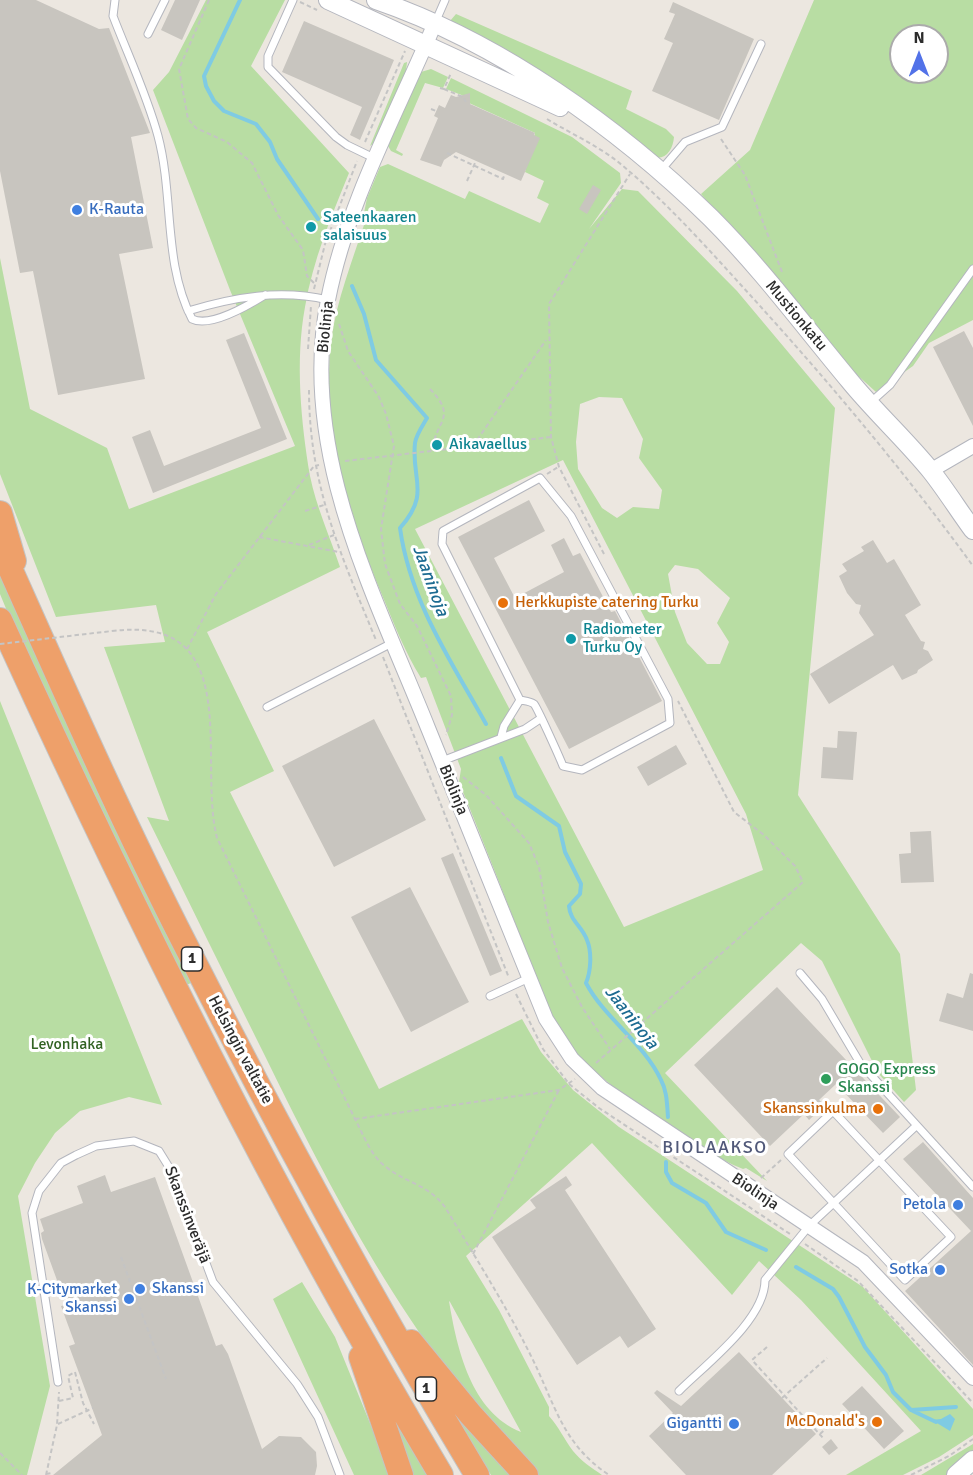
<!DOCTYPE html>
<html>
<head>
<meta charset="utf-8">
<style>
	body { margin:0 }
	#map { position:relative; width:973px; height:1475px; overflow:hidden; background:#ece7e0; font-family:Signika,sans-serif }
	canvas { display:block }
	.north { position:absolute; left:889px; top:24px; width:60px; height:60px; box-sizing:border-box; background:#fff; border:2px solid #ababab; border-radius:50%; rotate:0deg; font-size:16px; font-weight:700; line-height:24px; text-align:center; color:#2c2c2c }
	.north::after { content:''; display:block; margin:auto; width:21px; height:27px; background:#5272e8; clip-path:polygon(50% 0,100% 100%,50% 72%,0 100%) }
</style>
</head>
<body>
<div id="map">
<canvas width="973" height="1475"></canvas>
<div class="north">N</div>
</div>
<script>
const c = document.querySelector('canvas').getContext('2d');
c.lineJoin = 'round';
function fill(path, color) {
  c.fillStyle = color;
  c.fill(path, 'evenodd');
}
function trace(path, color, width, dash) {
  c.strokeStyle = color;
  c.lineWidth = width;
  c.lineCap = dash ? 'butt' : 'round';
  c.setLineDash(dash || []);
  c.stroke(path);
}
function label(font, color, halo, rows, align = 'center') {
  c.font = font + ' Signika,sans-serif';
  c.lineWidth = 6;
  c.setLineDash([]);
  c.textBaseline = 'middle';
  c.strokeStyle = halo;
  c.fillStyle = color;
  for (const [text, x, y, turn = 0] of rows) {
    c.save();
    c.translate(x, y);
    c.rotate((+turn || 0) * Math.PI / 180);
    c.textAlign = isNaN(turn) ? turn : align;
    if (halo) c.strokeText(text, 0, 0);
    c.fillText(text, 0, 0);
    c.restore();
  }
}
fill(new Path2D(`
	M206,0H285L251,66L349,173C331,217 313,260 305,307C295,361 301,422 310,476C316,506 330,537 340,567L207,632L274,771L230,792L379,1089L522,1019L541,1052L573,1090L619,1127L863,1287L973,1409V1435L939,1457L903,1475H846L921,1431L801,1300L759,1261L732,1295L592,1143L466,1256L499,1310L549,1407V1416C559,1427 564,1439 573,1451C581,1461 592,1468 602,1475H538C418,1358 339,1207 266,1058C226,978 187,898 147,817L169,821L104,647L165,642L156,605L56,617L0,474V258L30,409L107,448L129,509L295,446L230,290L153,90L169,72ZM449,1301L450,1302L521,1432C471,1412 457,1349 449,1301Z
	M814,0H973V320L929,343L913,366L876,392L855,373L701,194L750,150ZM901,36H937V72H901Z
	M456,14L632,91L626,109L666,129L674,137C673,149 666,161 653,157L452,25L450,21Z
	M407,62L406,71L375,142L370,146L404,63Z
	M431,69L448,77L443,88L425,83L396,150L403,154L402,156L391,151L388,146L421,72Z
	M451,78L572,137L620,173L621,183L589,229L622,189L638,191L737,291L835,408L798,795L900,954L916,1090L904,1102L878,1073L822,961L801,943L665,1073L767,1181L746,1168L743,1169C696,1150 598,1083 567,1042C548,1017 538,980 526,951C504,895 482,838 459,782L461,769L426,677L421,678C405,652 394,624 382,595C349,516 321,430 331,342C336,301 353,259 366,219L363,218L367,198L380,167L388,164L465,199L469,191L540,223L549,204L537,198L544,181L525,172L535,133L469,103L467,94L464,96L446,89ZM599,397L622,398L643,439L639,458L662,490L659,509L633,507L617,518L602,508L578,469L576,442L580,404ZM563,460L746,814L763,870L624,927L415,529ZM675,565L698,569L730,598L717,623L729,642L720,664H707L687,643L675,612L668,574Z
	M0,570L172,938L191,983L186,985L81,772L7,611L0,594Z
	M0,701L162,1105L129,1097L80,1111L55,1133L35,1163L18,1196L50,1386L27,1475H0Z
	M302,1282L335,1337L391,1475H354L273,1299Z
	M435,1381L518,1475H491Z
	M377,1390L427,1475H407Z
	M973,1444V1452L949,1475H921Z`), '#b8dda3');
fill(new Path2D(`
	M950,1414L955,1419L950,1431L932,1420L941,1419Z`), '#7fcbe3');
trace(new Path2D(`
	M240,0L204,76L206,86L214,101L224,111L256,124L270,142L277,159L318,219
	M352,286L364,314L376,360L427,418C423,425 416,435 415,443C411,480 431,493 400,528C410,601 451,661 486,724
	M501,758L516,796L559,826L565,852L581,884L580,894L569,906C570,921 582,926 587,940C592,952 591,971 586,983C605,1019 644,1043 661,1080C667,1091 667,1104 668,1117
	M666,1162V1172L672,1183L706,1203L726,1232L766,1250
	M796,1267L833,1289L839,1297L865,1347L886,1375L893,1392L911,1410L956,1407
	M913,1411L936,1422`), '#7fcbe3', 4);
fill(new Path2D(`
	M0,0H36L99,29L109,28L150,133L131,137L153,248L119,254L145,379L58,395L33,271L20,273L0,171Z
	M175,0H200L182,40L161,30Z
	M673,2L754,39L719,120L652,91L673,43L664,39L675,14L669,12Z
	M304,21L394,60L360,140L350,135L362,107L282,72Z
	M470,93V104L535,133L534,135L540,138L521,181L456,152L444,160L441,167L420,160L438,118L434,116L439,105L445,108L451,95L456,97Z
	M593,185L601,190L587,214L579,209Z
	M964,331L973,348V426L933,347Z
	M244,333L287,439L153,493L132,437L150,430L164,466L261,428L226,340Z
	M529,500L545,531L494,558L515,598L564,572L551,545L564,538L573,556L580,553L611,612L615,611L662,701L569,749L458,537Z
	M873,540L887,563L894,559L921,605L905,615L921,641L925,642L923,649L928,651L933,660L918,670L917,673L902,680L893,665L829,704L810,674L874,635L859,613L861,605L856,604L847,593L839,576L847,571L842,564L864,551L861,547Z
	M374,719L426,820L334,867L282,766Z
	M838,731L857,732L853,780L821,778L823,747L837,748Z
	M676,745L687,764L648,786L637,767Z
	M931,831L934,882L901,883L899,854L911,853L910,832Z
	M453,853L502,971L490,976L441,858Z
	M410,887L469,1002L411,1032L351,917Z
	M970,973L973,974V1031L939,1021L947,993L963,998Z
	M777,987L900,1117L883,1133L836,1084L819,1100L825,1105L809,1120L804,1114L770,1146L694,1065Z
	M923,1142L973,1198V1365L905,1291L971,1231L903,1159Z
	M105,1175L111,1192L155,1177L216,1346L222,1344L228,1354L262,1449L279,1436L301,1437L316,1452L317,1466L315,1475H53L102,1435L69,1346L75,1344L61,1306L66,1305L42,1239L41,1233L44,1231L40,1219L83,1203L77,1186Z
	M566,1176L572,1185L565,1190L656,1329L628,1348L620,1336L577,1365L492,1237L536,1208L530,1200Z
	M739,1352L816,1434L772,1475H686L649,1436L673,1413L654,1393L657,1390L681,1406Z
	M862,1386L904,1431L884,1449L842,1404Z
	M831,1439L838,1448L829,1455L822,1447Z`), '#c8c5bf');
const lane = new Path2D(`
	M115,0L113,16C128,55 147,95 158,136C174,196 163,263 192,319C210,328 249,305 265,295
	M293,0L268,56V67L336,137L347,145L376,159
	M435,23L445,0
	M148,34L165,0
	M661,170L685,142L722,127L761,44
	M188,311C234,297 280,289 328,300
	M871,402L890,385L973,269
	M540,478L571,516L668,699L670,723L582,770L563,766C559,756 537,707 534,704C530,701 525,701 520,700L442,544L443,531Z
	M267,707L394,642
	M501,737L504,726L520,700
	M442,761L525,729L540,719
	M800,973L822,999L860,1063L973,1187
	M490,996L529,978
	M833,1111L951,1237L905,1280L788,1154Z
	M58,1382L32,1213L39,1191L61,1163L76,1155L96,1146L134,1141L159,1151L172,1172L213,1282L297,1384L318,1417L340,1475
	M679,1391C706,1364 765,1320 765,1280L809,1226L916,1126`);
const street = new Path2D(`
	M435,23C397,113 347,203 328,300C298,450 374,593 428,728C468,825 507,922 546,1019L572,1059L602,1088L863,1262L973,1378
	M930,471L973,446`);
const secondary = new Path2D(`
	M328,0L560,107
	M376,0C499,42 619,128 711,218C761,268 804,326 849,380C875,412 906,440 931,471C946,490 959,511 973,530
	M956,1475L973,1460`);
const highway = new Path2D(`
	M0,513L14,561
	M0,546C60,680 119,815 186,946C277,1126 373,1302 477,1475
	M0,620C133,912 276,1199 441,1475
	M411,1342L471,1415L526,1475
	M361,1357L401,1475`);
trace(lane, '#b4b6be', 9);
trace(street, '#b4b6be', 16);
trace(secondary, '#b4b6be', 20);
trace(highway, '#c4c4c4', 26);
trace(new Path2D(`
	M209,0L179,69L188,119L196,128L227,142L252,163L278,215L303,250L307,276L315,284
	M300,2L317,10
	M440,88L444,89L451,73
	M444,89L463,97L466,102
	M431,109L436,111
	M547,119C570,133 596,145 617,161C666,201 709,250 751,296C830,383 904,471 973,566
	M721,139L745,175L782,272
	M365,142L405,51
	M447,153L503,179L504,176
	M467,181L475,163
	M314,289L325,244L357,161
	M339,324L348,351L379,397L386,414L394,446L381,529L385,564L400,604L417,626L451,696L452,715L446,735
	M308,349L311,306
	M430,389C459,419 434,420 433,451
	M309,390C309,485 341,555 376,640
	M473,446L546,340
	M345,461L551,437
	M547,474L558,467
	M305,511L324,505
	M259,537L339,552
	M309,545L334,535
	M604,554L559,467L551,437L549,304L630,174
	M112,631C247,614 197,760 217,838L355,1119C364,1136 371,1156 386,1167C406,1183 429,1185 445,1207C474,1255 505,1304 530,1354C555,1403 561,1443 609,1475
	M187,649L216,594L314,466L319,465
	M383,657L509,978
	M463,777L486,795L529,843L539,867L548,922L562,968L582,1007L610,1049
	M516,994L543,1049L569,1084L599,1108L790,1234
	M596,1063L803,882L795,866L764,835L734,812L678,701
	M355,1119L559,1090L575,1079
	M761,1178L781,1160
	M805,1244L858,1281L973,1403
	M473,1254L559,1090
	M121,1257L166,1379
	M767,1347L752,1360L824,1439
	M782,1398L827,1358
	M59,1401L73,1398L68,1376L75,1372L83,1403L94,1424
	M58,1424L93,1408
	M820,1434L835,1420
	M0,1453L22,1475
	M46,1474L52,1473
	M46,1475L57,1425L59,1392
	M911,1475L949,1456L973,1439`), '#c4c4c4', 2, [4.5, 3]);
trace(lane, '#fff', 7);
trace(street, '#fff', 14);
trace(secondary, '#fff', 18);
trace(highway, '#eea06a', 24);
trace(new Path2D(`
	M0,644L112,631`), '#c4c4c4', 2, [4.5, 3]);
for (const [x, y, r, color] of [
	[77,210,6,"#3f7fe0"],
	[311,227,6,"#0f9aa8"],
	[437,445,6,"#0f9aa8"],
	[503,603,6,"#e8710a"],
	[571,639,6,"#0f9aa8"],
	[826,1079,6,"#2e9e5b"],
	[878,1109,6,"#e8710a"],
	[958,1205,6,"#3f7fe0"],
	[940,1270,6,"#3f7fe0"],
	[140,1289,6,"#3f7fe0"],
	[129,1299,6,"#3f7fe0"],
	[877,1422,6,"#e8710a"],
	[734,1424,6,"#3f7fe0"]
]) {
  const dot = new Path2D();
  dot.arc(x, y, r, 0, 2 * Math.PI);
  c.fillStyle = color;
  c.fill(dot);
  trace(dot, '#fff', 2);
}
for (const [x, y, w] of [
	[192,959,21],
	[426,1389,21]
]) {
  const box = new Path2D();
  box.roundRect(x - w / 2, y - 12, w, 24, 4.5);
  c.fillStyle = '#fff';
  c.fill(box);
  trace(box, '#2c2c2c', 1.5);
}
label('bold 15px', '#2c2c2c', null, [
	["1",192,959],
	["1",426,1389]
]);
label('16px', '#366cbe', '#fff', [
	["K-Rauta",89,210,"left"],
	["Petola",946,1205],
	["Sotka",928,1270],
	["Skanssi",152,1289,"left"],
	["K-Citymarket",117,1290],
	["Skanssi",117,1308],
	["Gigantti",722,1424]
], 'right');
label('16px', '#0d838f', '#fff', [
	["Sateenkaaren",323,218],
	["salaisuus",323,236],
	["Aikavaellus",449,445],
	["Radiometer",583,630],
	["Turku Oy",583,648]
], 'left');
label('16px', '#2c2c2c', '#fff', [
	["Mustionkatu",796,316,50],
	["Biolinja",326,327,-84],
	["Biolinja",453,790,68],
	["Helsingin valtatie",240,1050,62],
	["Biolinja",755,1192,34],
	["Skanssinveräjä",187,1215,69]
]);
label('16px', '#c56008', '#fff', [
	["Herkkupiste catering Turku",515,603,"left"],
	["Skanssinkulma",866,1109],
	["McDonald's",865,1422]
], 'right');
label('16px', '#326323', '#fff', [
	["Levonhaka",67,1045]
]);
label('16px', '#27864d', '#fff', [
	["GOGO Express",838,1070],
	["Skanssi",838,1088]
], 'left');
label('italic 18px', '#1c6b91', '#fff', [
	["Jaaninoja",430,581,70],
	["Jaaninoja",631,1018,52]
]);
c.letterSpacing = '1.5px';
label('18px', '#515979', '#fff', [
	["BIOLAAKSO",715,1148]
]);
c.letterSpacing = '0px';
</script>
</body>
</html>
